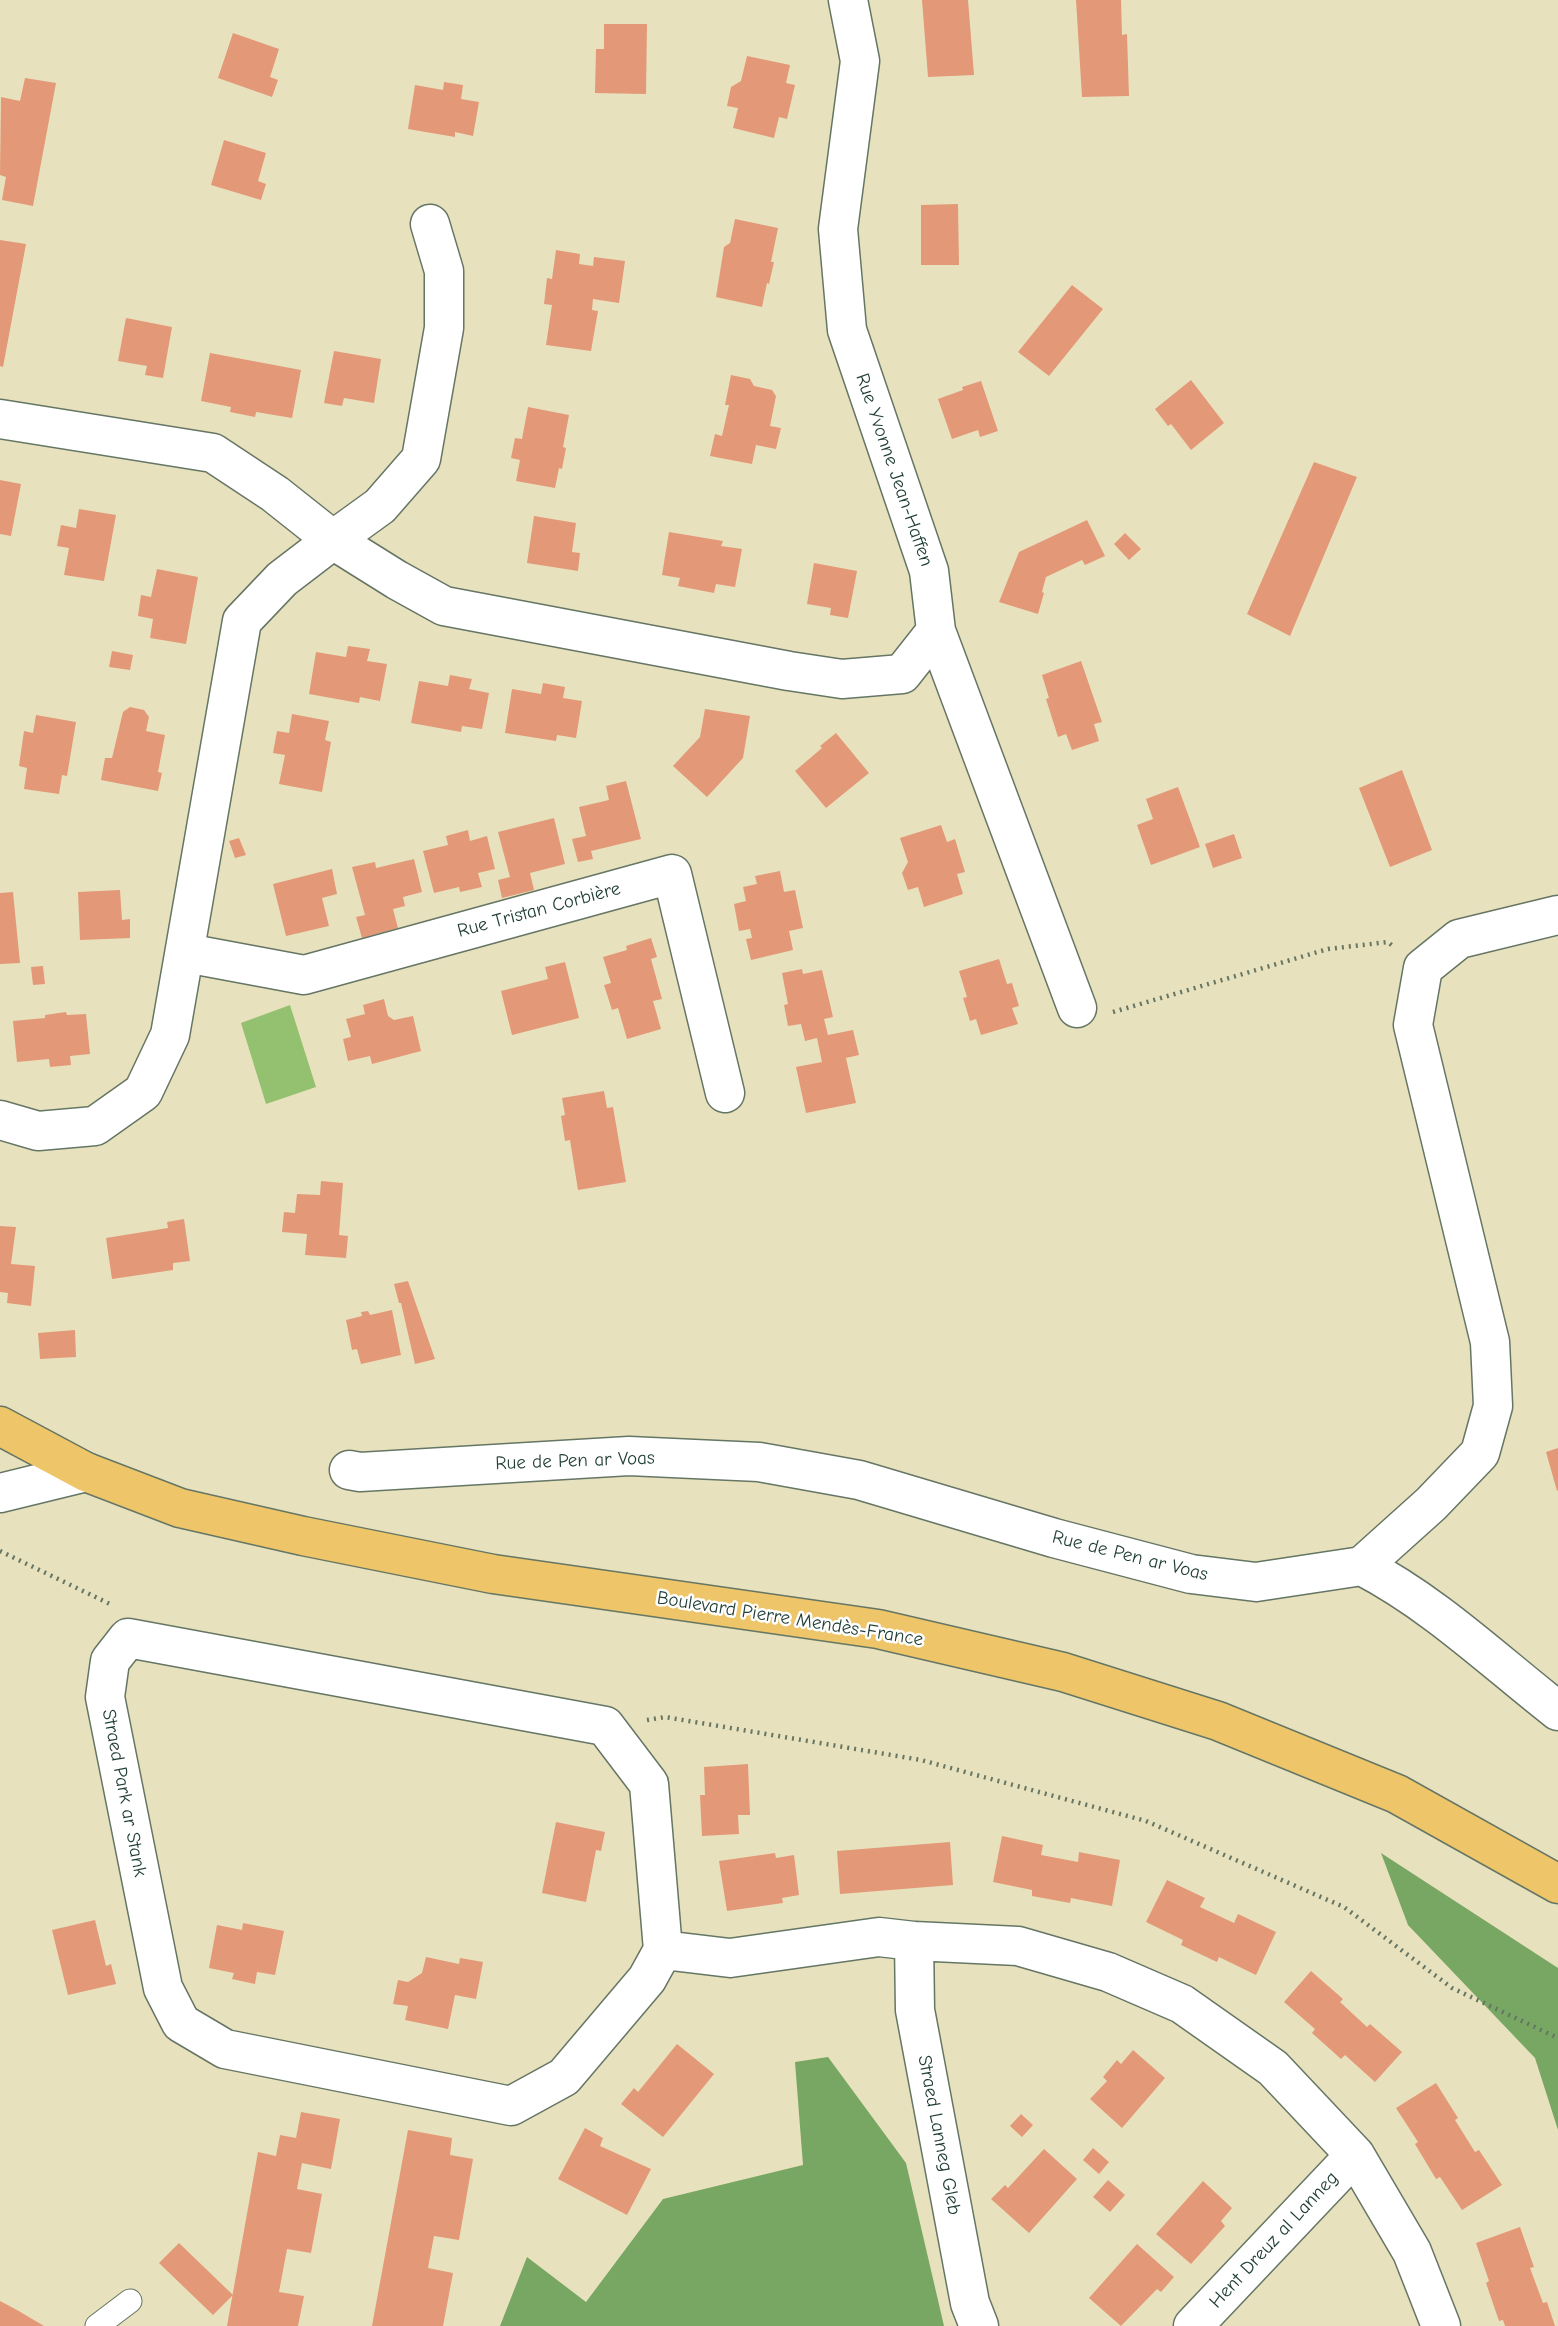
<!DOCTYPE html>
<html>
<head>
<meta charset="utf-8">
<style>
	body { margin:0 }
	canvas { display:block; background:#e8e1bd }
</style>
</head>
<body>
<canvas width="1558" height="2326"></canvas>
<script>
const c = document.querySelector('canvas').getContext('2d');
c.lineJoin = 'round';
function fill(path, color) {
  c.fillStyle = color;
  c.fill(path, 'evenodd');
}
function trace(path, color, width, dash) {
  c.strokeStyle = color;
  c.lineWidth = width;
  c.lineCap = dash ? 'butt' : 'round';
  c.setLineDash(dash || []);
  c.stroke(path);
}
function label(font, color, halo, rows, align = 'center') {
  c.font = font + ' "Comic Neue",sans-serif';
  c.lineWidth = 5;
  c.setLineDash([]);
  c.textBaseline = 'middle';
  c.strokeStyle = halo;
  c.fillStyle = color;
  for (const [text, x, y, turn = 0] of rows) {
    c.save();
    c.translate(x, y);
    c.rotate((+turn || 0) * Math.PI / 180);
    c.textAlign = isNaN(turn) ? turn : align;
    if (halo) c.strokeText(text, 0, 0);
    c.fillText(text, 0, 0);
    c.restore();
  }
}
fill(new Path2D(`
	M290,1005L316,1087L266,1104L241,1023Z`), '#94c170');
fill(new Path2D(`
	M1381,1853L1558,1968V2130L1535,2058L1408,1925Z
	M828,2057L906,2163L944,2326H500L527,2257L586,2302L663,2199L803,2165L795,2062Z`), '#77a762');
fill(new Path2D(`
	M922,0H968L974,75L928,77Z
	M1076,0H1121L1122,35L1127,34L1129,96L1082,97Z
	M604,24H647L646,94L595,93L596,49H604Z
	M233,33L279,49L270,77L278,80L272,97L218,78Z
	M747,56L790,65L786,83L795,85L787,119L779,117L774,138L733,128L738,108L727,106L731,87L741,81Z
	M25,78L56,83L33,206L2,200L6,177L0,175L1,97L20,101Z
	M444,82L463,85L461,99L479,102L473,136L455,132V137L408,129L415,85L443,90Z
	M224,140L266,153L258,181L266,184L261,200L211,185Z
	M958,204L959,265H921V205Z
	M735,219L778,228L771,262H774L769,284L767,283L762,307L716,297L724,247L730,243Z
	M0,240L26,244L3,367L0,366Z
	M556,250L580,254L579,264L593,266L594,257L625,261L619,303L593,299L592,310L598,311L591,351L546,345L552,305L544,304L547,278L552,279Z
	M1072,285L1103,309L1049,376L1018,352Z
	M126,318L172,327L163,378L145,375L147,366L118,361Z
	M334,351L381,359L374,403L344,398L342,406L324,403Z
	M210,353L301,370L292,418L256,412L255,417L230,412L231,407L201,401Z
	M731,375L750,379L754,386L772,390L776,396L770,426L781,428L776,449L756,445L752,464L710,456L715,434L722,436L729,405H725Z
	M1191,380L1224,423L1191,450L1171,424L1168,426L1155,409Z
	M981,381L998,431L980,437L978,430L952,439L938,399L963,390L962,387Z
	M528,407L569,415L563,447L566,448L562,469L559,468L555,488L516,481L520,460L511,458L515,438L522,439Z
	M1314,462L1357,477L1290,636L1247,614Z
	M0,480L21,484L11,536L0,534Z
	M79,509L116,515L104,581L64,575L69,548L57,546L61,525L76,528Z
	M534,516L576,523L572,552L580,553L578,571L527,563Z
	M1087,520L1105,556L1085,565L1082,560L1046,577L1042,592L1044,593L1038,614L999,602L1019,552Z
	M669,532L723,541L721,546L742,549L735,587L716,584L714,593L678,586L680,578L662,575Z
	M1125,533L1141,549L1129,560L1114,544Z
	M814,563L857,571L848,618L830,615L831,608L807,604Z
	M157,569L198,577L186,644L150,638L153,619L138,616L141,595L151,597Z
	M348,646L370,649L367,661L387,664L380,701L360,697L359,703L309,694L316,652L346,657Z
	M112,651L133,655L130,670L109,667Z
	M1081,661L1102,722L1094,724L1099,741L1072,750L1066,734L1058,737L1046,699L1049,698L1042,675Z
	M450,675L472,679L469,689L489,693L482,729L462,726L461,732L411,723L419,681L448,686Z
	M543,683L565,687L563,698L582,701L576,738L557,735L556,741L505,733L512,689L541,694Z
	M130,707L144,710L149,717L146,731L165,735L158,772L162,773L158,791L101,780L105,758H112L123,712Z
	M705,709L750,716L743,758L707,797L673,766L700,737Z
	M292,714L329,721L325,740L331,742L322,792L279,784L285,755L273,753L277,731L289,733Z
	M36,715L76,722L67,776L62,775L59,794L24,789L27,768L19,766L24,731L33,733Z
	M836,733L869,773L826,808L795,771L822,748L820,746Z
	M1402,770L1432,850L1390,867L1359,788Z
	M626,781L641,839L591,851L593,859L578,862L572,839L586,836L579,807L609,800L606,786Z
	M1178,787L1200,847L1151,865L1137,825L1153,819L1146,799Z
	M554,818L565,864L530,873L534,890L502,898L498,880L510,877L498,832Z
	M941,825L947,842L955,839L965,872L957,874L963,894L924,907L918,887L908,890L902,873L908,862L900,838Z
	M468,830L470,841L487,836L495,869L478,873L482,887L460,892L459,887L434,893L423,851L448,845L446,836Z
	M1234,834L1242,858L1213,868L1205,844Z
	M239,838L246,855L235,858L229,841Z
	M414,859L422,892L403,897L405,906L393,909L398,928L362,938L356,917L365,915L352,867L375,862L376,868Z
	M332,869L337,894L322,898L329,926L286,936L273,884Z
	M780,871L784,892L795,890L803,928L789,931L793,950L751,960L746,939L752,938L750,929L739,931L734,904L746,901L743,887L757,884L755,876Z
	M120,890L122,920L130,919V938L80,940L78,892Z
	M13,892L20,963L0,964V893Z
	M651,938L657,957L651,959L662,999L653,1001L661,1029L627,1039L618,1008L612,1010L604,985L611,983L603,957L627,950L626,946Z
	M999,959L1007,984L1012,983L1019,1006L1012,1008L1018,1024L981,1035L976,1019L970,1021L963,998L967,997L959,971Z
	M565,962L579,1018L512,1035L501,991L548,979L545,967Z
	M43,966L45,984L33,985L31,967Z
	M802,969L803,974L822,970L833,1017L824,1019L828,1035L853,1030L859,1055L846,1058L856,1103L806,1113L796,1067L822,1062L817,1038L805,1041L801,1024L788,1026L784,1005L788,1004L782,973Z
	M384,999L388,1016L394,1020L413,1016L421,1051L372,1064L370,1056L348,1061L343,1039L351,1037L346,1019L365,1014L363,1005Z
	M66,1012L67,1015L86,1014L90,1054L70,1056L71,1065L50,1067L49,1059L17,1062L13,1021L45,1018V1015Z
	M604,1091L607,1108L613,1107L626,1182L578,1190L570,1140L565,1141L561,1116L565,1115L562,1098Z
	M321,1181L343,1183L339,1235L348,1236L346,1258L305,1255L307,1234L282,1232L284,1212L295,1213L297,1194L320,1195Z
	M184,1219L190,1261L173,1263V1270L112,1279L106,1238L168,1228L167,1222Z
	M0,1226L16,1227L11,1264L35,1266L31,1306L7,1303L8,1293L0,1292Z
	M408,1281L435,1359L415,1364L401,1303H399L394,1284Z
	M392,1310L401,1355L361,1364L357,1349L352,1350L346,1320L362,1316L361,1312L368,1311L370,1315Z
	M75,1330L76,1357L40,1359L38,1333Z
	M1558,1448V1490L1557,1491L1546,1452Z
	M748,1764L750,1815H738L739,1834L702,1836L700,1795H705L704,1767Z
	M556,1822L605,1832L601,1851L596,1850L586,1902L542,1893Z
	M1002,1836L1043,1845L1041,1855L1078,1862L1079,1852L1120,1860L1112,1906L1071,1898L1070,1903L1032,1896V1890L993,1882Z
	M950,1842L953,1885L840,1894L837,1851Z
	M775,1853L776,1858L794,1855L799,1895L782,1898L783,1903L727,1911L719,1861Z
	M1167,1880L1205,1898L1200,1907L1234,1923L1238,1914L1276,1932L1256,1975L1219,1957L1217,1962L1181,1945L1183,1940L1146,1922Z
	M95,1920L106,1966L111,1964L116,1984L68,1995L52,1930Z
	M243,1923L284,1931L275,1975L257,1972L255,1984L232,1979L234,1973L209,1968L217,1925L242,1930Z
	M426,1957L459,1964L460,1958L483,1962L476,1999L455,1995L448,2029L405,2020L408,2006L393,2004L398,1980L408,1982L422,1973Z
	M1311,1971L1343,1999L1340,2002L1367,2027L1370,2024L1402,2052L1375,2082L1345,2055L1341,2059L1312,2033L1315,2029L1284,2002Z
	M677,2044L714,2074L663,2137L621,2104L634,2088L638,2092Z
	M1133,2050L1165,2078L1122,2128L1090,2099L1107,2081L1103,2077L1117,2060L1121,2064Z
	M1436,2083L1458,2118L1455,2120L1475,2152L1479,2150L1502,2185L1462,2210L1440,2177L1436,2179L1415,2144L1418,2142L1396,2108Z
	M301,2112L340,2119L331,2169L302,2163L297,2189L322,2194L311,2253L287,2249L279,2292L304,2296L298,2326H227L258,2152L276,2156L280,2135L296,2138Z
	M1021,2114L1033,2125L1022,2137L1010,2126Z
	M585,2128L603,2138L600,2146L651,2169L627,2215L558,2179Z
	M408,2130L452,2138L450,2155L473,2159L459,2240L434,2236L428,2268L453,2273L443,2326H372Z
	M1093,2148L1109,2162L1099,2174L1083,2160Z
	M1044,2149L1077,2179L1029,2233L991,2199L1005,2185L1008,2188Z
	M1108,2180L1125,2195L1110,2212L1093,2197Z
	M1203,2181L1232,2208L1221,2221L1225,2226L1191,2264L1156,2234Z
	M1520,2227L1534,2267L1530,2268L1543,2303L1547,2302L1555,2326H1505L1503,2320L1499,2321L1486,2283L1489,2281L1476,2243Z
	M179,2243L233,2295L213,2315L159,2263Z
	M1137,2244L1174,2277L1161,2292L1157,2289L1121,2326L1089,2298Z
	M0,2301L17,2310L44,2326H0Z`), '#e39978');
const service = new Path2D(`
	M97,2326L130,2301`);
const minor = new Path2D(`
	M0,419L213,453L275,494L333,540L380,506L421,459L444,328V271L430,224
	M936,631L1077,1008
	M186,953L304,975L672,874L725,1093
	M0,1120L38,1131L95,1126L143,1092L170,1035L242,621L282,579L333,540L397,580L444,606L789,671L842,679L902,674L936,631L929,571L847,330L838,229L860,61L848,0
	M349,1470L360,1472L629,1456L759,1462L859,1480L1054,1538L1191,1574L1256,1582L1362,1566L1431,1504L1480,1453L1493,1406L1490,1342L1413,1025L1423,968L1459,939L1558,915
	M0,1493L86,1472
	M1362,1566C1435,1604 1494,1661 1558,1711
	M128,1638L605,1726L649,1784L663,1950L647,1979L564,2077L511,2106L225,2049L181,2023L163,1988L105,1697L110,1661Z
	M914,1941L915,2010L970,2303L979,2326
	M663,1950L730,1958L879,1937L914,1941L1018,1946L1108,1972L1182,2004L1273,2068L1355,2155L1412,2252L1441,2326
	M1193,2326L1355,2155`);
const primary = new Path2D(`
	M0,1426L86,1472L180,1508L303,1536L493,1574L878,1629L1063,1672L1218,1721L1397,1794L1558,1884`);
trace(service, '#657664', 25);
trace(minor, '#657664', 41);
trace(primary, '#657664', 41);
trace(new Path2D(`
	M1113,1012L1328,949L1388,942L1394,947
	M0,1551L110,1604
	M647,1720L665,1717L921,1760L1146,1821L1344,1907L1452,1988L1558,2038`), '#657664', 4.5, [2, 5]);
trace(service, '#fff', 23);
trace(minor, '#fff', 38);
trace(primary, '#eec569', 38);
label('19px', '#1f3d34', '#fff', [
	["Rue Yvonne Jean-Haffen",894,470,71],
	["Rue Tristan Corbière",539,910,-15],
	["Rue de Pen ar Voas",575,1461,-2],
	["Rue de Pen ar Voas",1130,1556,14],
	["Boulevard Pierre Mendès-France",790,1619,9],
	["Straed Park ar Stank",124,1793,79],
	["Straed Lanneg Gleb",939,2135,79],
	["Hent Dreuz al Lanneg",1274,2240,-47]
]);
</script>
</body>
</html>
